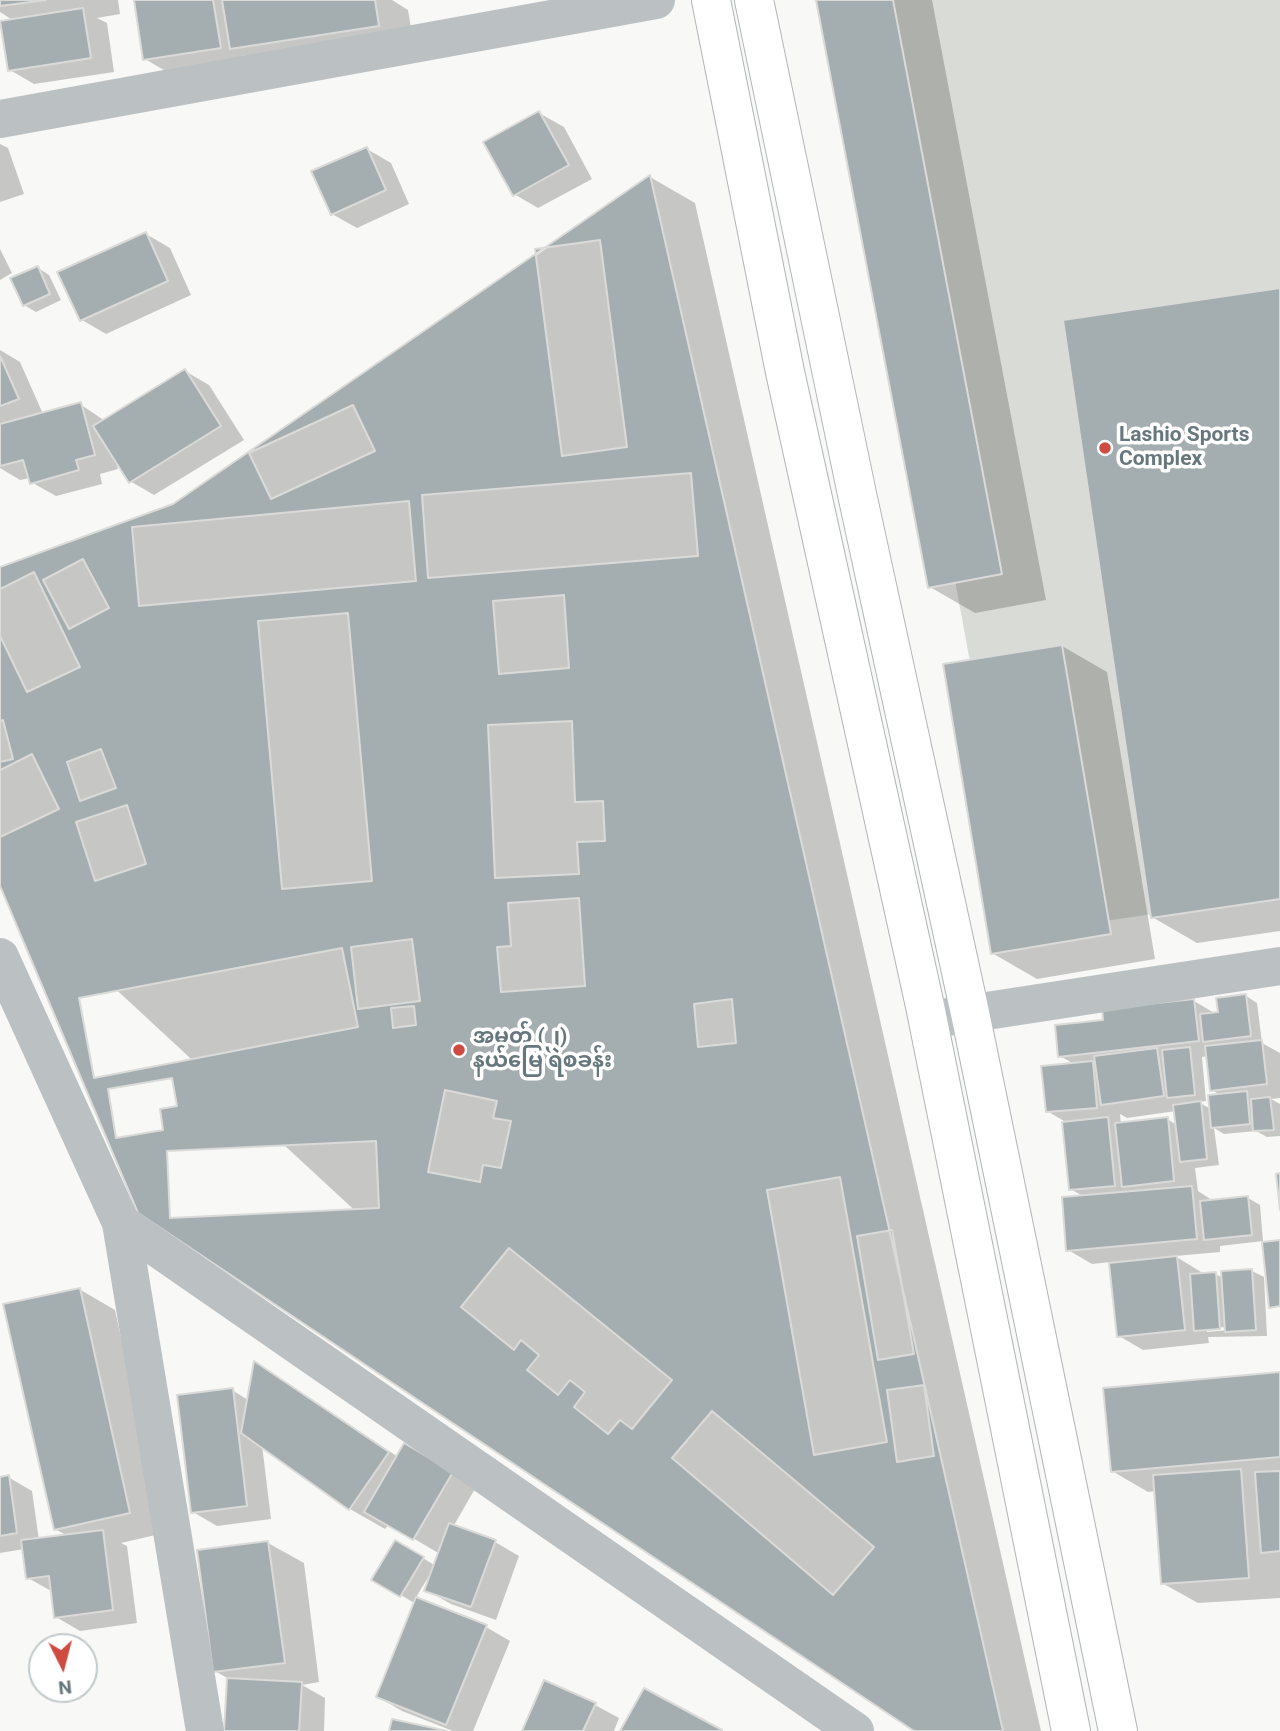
<!DOCTYPE html>
<html>
<head>
<meta charset="utf-8">
<style>
	body { margin:0 }
	#map { position:relative; width:1280px; height:1731px; overflow:hidden; background:#f8f8f6; font-family:Roboto,sans-serif }
	canvas { display:block }
	.north { position:absolute; left:28px; top:1633px; width:70px; height:70px; box-sizing:border-box; background:#fff; border:2px solid #c2c9cb; border-radius:50%; rotate:174deg; font-size:19px; font-weight:700; line-height:28px; text-align:center; color:#66777d }
	.north::after { content:''; display:block; margin:auto; width:24px; height:32px; background:#ce4b41; clip-path:polygon(50% 0,100% 100%,50% 72%,0 100%) }
</style>
</head>
<body>
<div id="map">
<canvas width="1280" height="1731"></canvas>
<div class="north">N</div>
</div>
<script>
const c = document.querySelector('canvas').getContext('2d');
c.lineJoin = 'round';
function fill(path, color) {
  c.fillStyle = color;
  c.fill(path, 'evenodd');
}
function trace(path, color, width, dash) {
  c.strokeStyle = color;
  c.lineWidth = width;
  c.lineCap = dash ? 'butt' : 'round';
  c.setLineDash(dash || []);
  c.stroke(path);
}
function label(font, color, halo, rows, align = 'center') {
  c.font = font + ' Roboto,"Noto Sans Myanmar",sans-serif';
  c.lineWidth = 7;
  c.setLineDash([]);
  c.textBaseline = 'middle';
  c.strokeStyle = halo;
  c.fillStyle = color;
  for (const [text, x, y, turn = 0] of rows) {
    c.save();
    c.translate(x, y);
    c.rotate((+turn || 0) * Math.PI / 180);
    c.textAlign = isNaN(turn) ? turn : align;
    if (halo) c.strokeText(text, 0, 0);
    c.fillText(text, 0, 0);
    c.restore();
  }
}
fill(new Path2D(`
	M848,0H1280V896L1020,933Z`), '#d9dcd6');
fill(new Path2D(`
	M0,0H118L120,14L97,18L107,23L114,72L34,84L10,70L14,21L0,12Z
	M136,0H392L408,10L414,46L267,69L243,55L244,62L169,73L145,59Z
	M818,0H932L1046,600L975,613L930,587Z
	M539,113L564,127L592,179L538,208L514,194Z
	M0,144L8,148L24,194L0,202Z
	M367,149L391,163L409,204L357,228L332,214Z
	M650,177L695,203L1041,1731H917L0,882V569L174,505Z
	M146,234L170,248L191,295L106,334L82,320Z
	M0,249L12,273L0,280Z
	M38,268L49,275L61,300L36,312L24,305Z
	M1280,290V931L1197,943L1152,917Z
	M0,350L20,362L43,414L80,404L105,421L185,371L209,385L244,440L154,495L130,481L116,462L118,469L100,474L102,484L56,496L31,482L30,478L20,480L0,468Z
	M1062,646L1107,672L1155,959L1037,979L992,953Z
	M1246,996L1257,1003L1262,1043L1280,1053V1098L1271,1099L1280,1104V1136L1267,1137L1256,1131L1224,1134L1214,1128L1219,1165L1195,1168L1198,1191L1215,1202L1248,1198L1260,1205L1263,1241L1220,1246V1252L1175,1256L1201,1272V1275L1215,1274L1223,1278L1252,1271L1264,1277L1267,1336L1208,1337L1209,1343L1143,1350L1119,1336L1111,1262L1092,1264L1068,1250L1085,1197L1070,1189L1064,1121L1047,1111L1074,1064L1060,1056L1105,1022L1194,1001L1216,1014ZM1208,1056L1212,1090L1222,1096L1211,1109L1198,1102L1206,1101L1202,1057ZM1176,1111L1177,1125L1167,1119L1121,1124L1120,1114L1127,1118ZM1228,1327L1229,1330L1207,1332V1328Z
	M79,1289L115,1310L164,1533L121,1543L127,1546L137,1623L80,1631L56,1617L53,1592L28,1578L24,1549L0,1553V1478L8,1477L32,1491L39,1540L68,1536L55,1529Z
	M255,1364L289,1384L398,1457L405,1446L476,1487L453,1527L495,1542L519,1556L496,1620L451,1604L426,1590L432,1571L415,1599L486,1627L510,1641L473,1731H453L402,1711L378,1697L416,1604L374,1579L396,1542L436,1566L440,1554L389,1524L385,1529L350,1509L262,1445L271,1519L217,1526L193,1512L232,1390L248,1400Z
	M1280,1374V1598L1198,1603L1162,1583L1156,1491L1148,1492L1112,1471Z
	M268,1543L304,1563L319,1682L302,1685L325,1698L324,1731H226L229,1679L215,1671Z
	M595,1705L619,1718L614,1731H524Z`), '#0003');
const building = new Path2D(`
	M0,0H46L0,6Z
	M134,0H213L221,48L143,60Z
	M222,0H375L379,26L230,49Z
	M816,0H893L1002,574L928,588Z
	M83,8L91,58L8,71L0,21Z
	M539,111L569,165L513,196L483,142Z
	M367,147L386,190L331,215L311,171Z
	M650,175L1003,1731H914L138,1213L0,886V567L173,504Z
	M146,232L168,281L80,321L57,272Z
	M600,240L627,447L562,456L535,249Z
	M38,266L50,294L23,306L10,278Z
	M1280,288V899L1151,918L1063,320Z
	M0,356L19,399L0,406Z
	M185,369L221,426L129,483L93,426Z
	M81,402L95,455L76,460L79,470L30,484L23,460L0,466V424Z
	M353,405L375,451L271,499L249,453Z
	M691,473L698,556L428,578L422,495Z
	M409,501L416,581L139,606L132,527Z
	M83,559L109,608L69,629L43,580Z
	M34,572L80,667L27,692L0,636V589Z
	M564,595L569,668L499,674L493,601Z
	M348,613L372,881L282,889L258,621Z
	M1062,645L1111,934L991,954L943,664Z
	M3,720L13,759L0,762V721Z
	M572,721L575,802L603,801L605,841L577,842L579,874L495,878L488,725Z
	M101,749L116,788L80,801L67,762Z
	M32,754L59,809L0,837V770Z
	M127,805L146,864L95,881L76,822Z
	M579,898L585,986L501,992L497,947L511,946L508,903Z
	M412,939L420,1001L358,1009L351,947Z
	M342,948L358,1027L94,1078L79,998Z
	M1246,994L1251,1036L1203,1042L1200,1014L1218,1012L1216,998Z
	M732,999L736,1043L698,1047L694,1004Z
	M1194,999L1199,1041L1058,1057L1055,1025L1103,1020L1102,1009Z
	M414,1006L416,1025L393,1028L391,1008Z
	M1262,1040L1267,1084L1210,1091L1205,1046Z
	M1190,1047L1195,1095L1167,1098L1162,1050Z
	M1157,1048L1164,1096L1101,1105L1094,1056Z
	M1093,1061L1097,1108L1046,1112L1041,1066Z
	M172,1078L177,1106L160,1109L163,1130L116,1138L108,1089Z
	M445,1090L497,1101L493,1118L511,1121L501,1168L483,1165L480,1182L428,1172Z
	M1247,1091L1250,1124L1211,1128L1208,1095Z
	M1270,1097L1274,1130L1253,1131L1251,1099Z
	M1201,1101L1207,1159L1180,1162L1173,1105Z
	M1108,1117L1115,1186L1069,1190L1062,1122Z
	M1168,1117L1174,1181L1122,1187L1115,1123Z
	M376,1141L379,1208L170,1218L167,1151Z
	M1280,1173V1210L1276,1174Z
	M840,1177L887,1442L814,1455L767,1190Z
	M1192,1186L1197,1239L1066,1251L1062,1197Z
	M1248,1196L1252,1235L1204,1240L1200,1201Z
	M892,1230L914,1354L878,1360L857,1236Z
	M1280,1240V1306L1269,1308L1262,1242Z
	M509,1248L672,1380L632,1429L620,1420L608,1434L574,1407L585,1392L570,1380L558,1395L527,1370L539,1355L521,1340L514,1350L461,1307Z
	M1177,1256L1185,1330L1117,1337L1109,1263Z
	M1252,1269L1256,1330L1225,1332L1221,1271Z
	M1216,1272L1220,1329L1194,1331L1190,1274Z
	M80,1288L130,1513L54,1530L3,1304Z
	M254,1361L389,1452L349,1510L241,1433Z
	M1280,1372V1457L1111,1472L1103,1388Z
	M924,1385L934,1456L897,1462L887,1390Z
	M233,1388L247,1506L191,1513L177,1395Z
	M712,1411L874,1547L833,1595L672,1458Z
	M404,1443L453,1472L413,1540L364,1512Z
	M1241,1469L1249,1578L1161,1584L1153,1475Z
	M1280,1471V1551L1261,1553L1255,1472Z
	M9,1475L17,1533L0,1536V1477Z
	M449,1523L496,1540L471,1607L424,1591Z
	M103,1530L113,1610L54,1618L49,1576L26,1579L21,1540Z
	M395,1540L424,1557L400,1597L371,1580Z
	M268,1541L285,1663L213,1672L197,1550Z
	M416,1597L487,1625L446,1725L376,1697Z
	M227,1678L302,1682L299,1731H224Z
	M544,1680L596,1703L583,1731H522Z
	M644,1688L722,1730V1731H620Z
	M392,1719L447,1731H389Z`);
fill(building, '#a4adb0');
trace(building, '#dadad8', 2);
const primary = new Path2D(`
	M711,0L785,372L925,1006L1071,1731
	M754,0L857,494L970,1013L1118,1731`);
trace(primary, '#b0b5b8', 40);
trace(new Path2D(`
	M0,119L656,0
	M0,957L121,1223L205,1731
	M121,1223L855,1731`), '#bbc1c3', 38);
trace(new Path2D(`
	M928,1020L1280,966`), '#bbc1c3', 38);
trace(primary, '#fff', 38);
for (const [x, y, r, color] of [
	[1105,448,7,"#ce4b41"],
	[459,1050,7,"#ce4b41"]
]) {
  const dot = new Path2D();
  dot.arc(x, y, r, 0, 2 * Math.PI);
  c.fillStyle = color;
  c.fill(dot);
  trace(dot, '#fff', 2.5);
}
label('bold 21px', '#66777d', '#fff', [
	["Lashio Sports",1119,436],
	["Complex",1119,460],
	["အမှတ် (၂)",473,1038],
	["နယ်မြေ ရဲစခန်း",473,1062]
], 'left');
</script>
</body>
</html>
